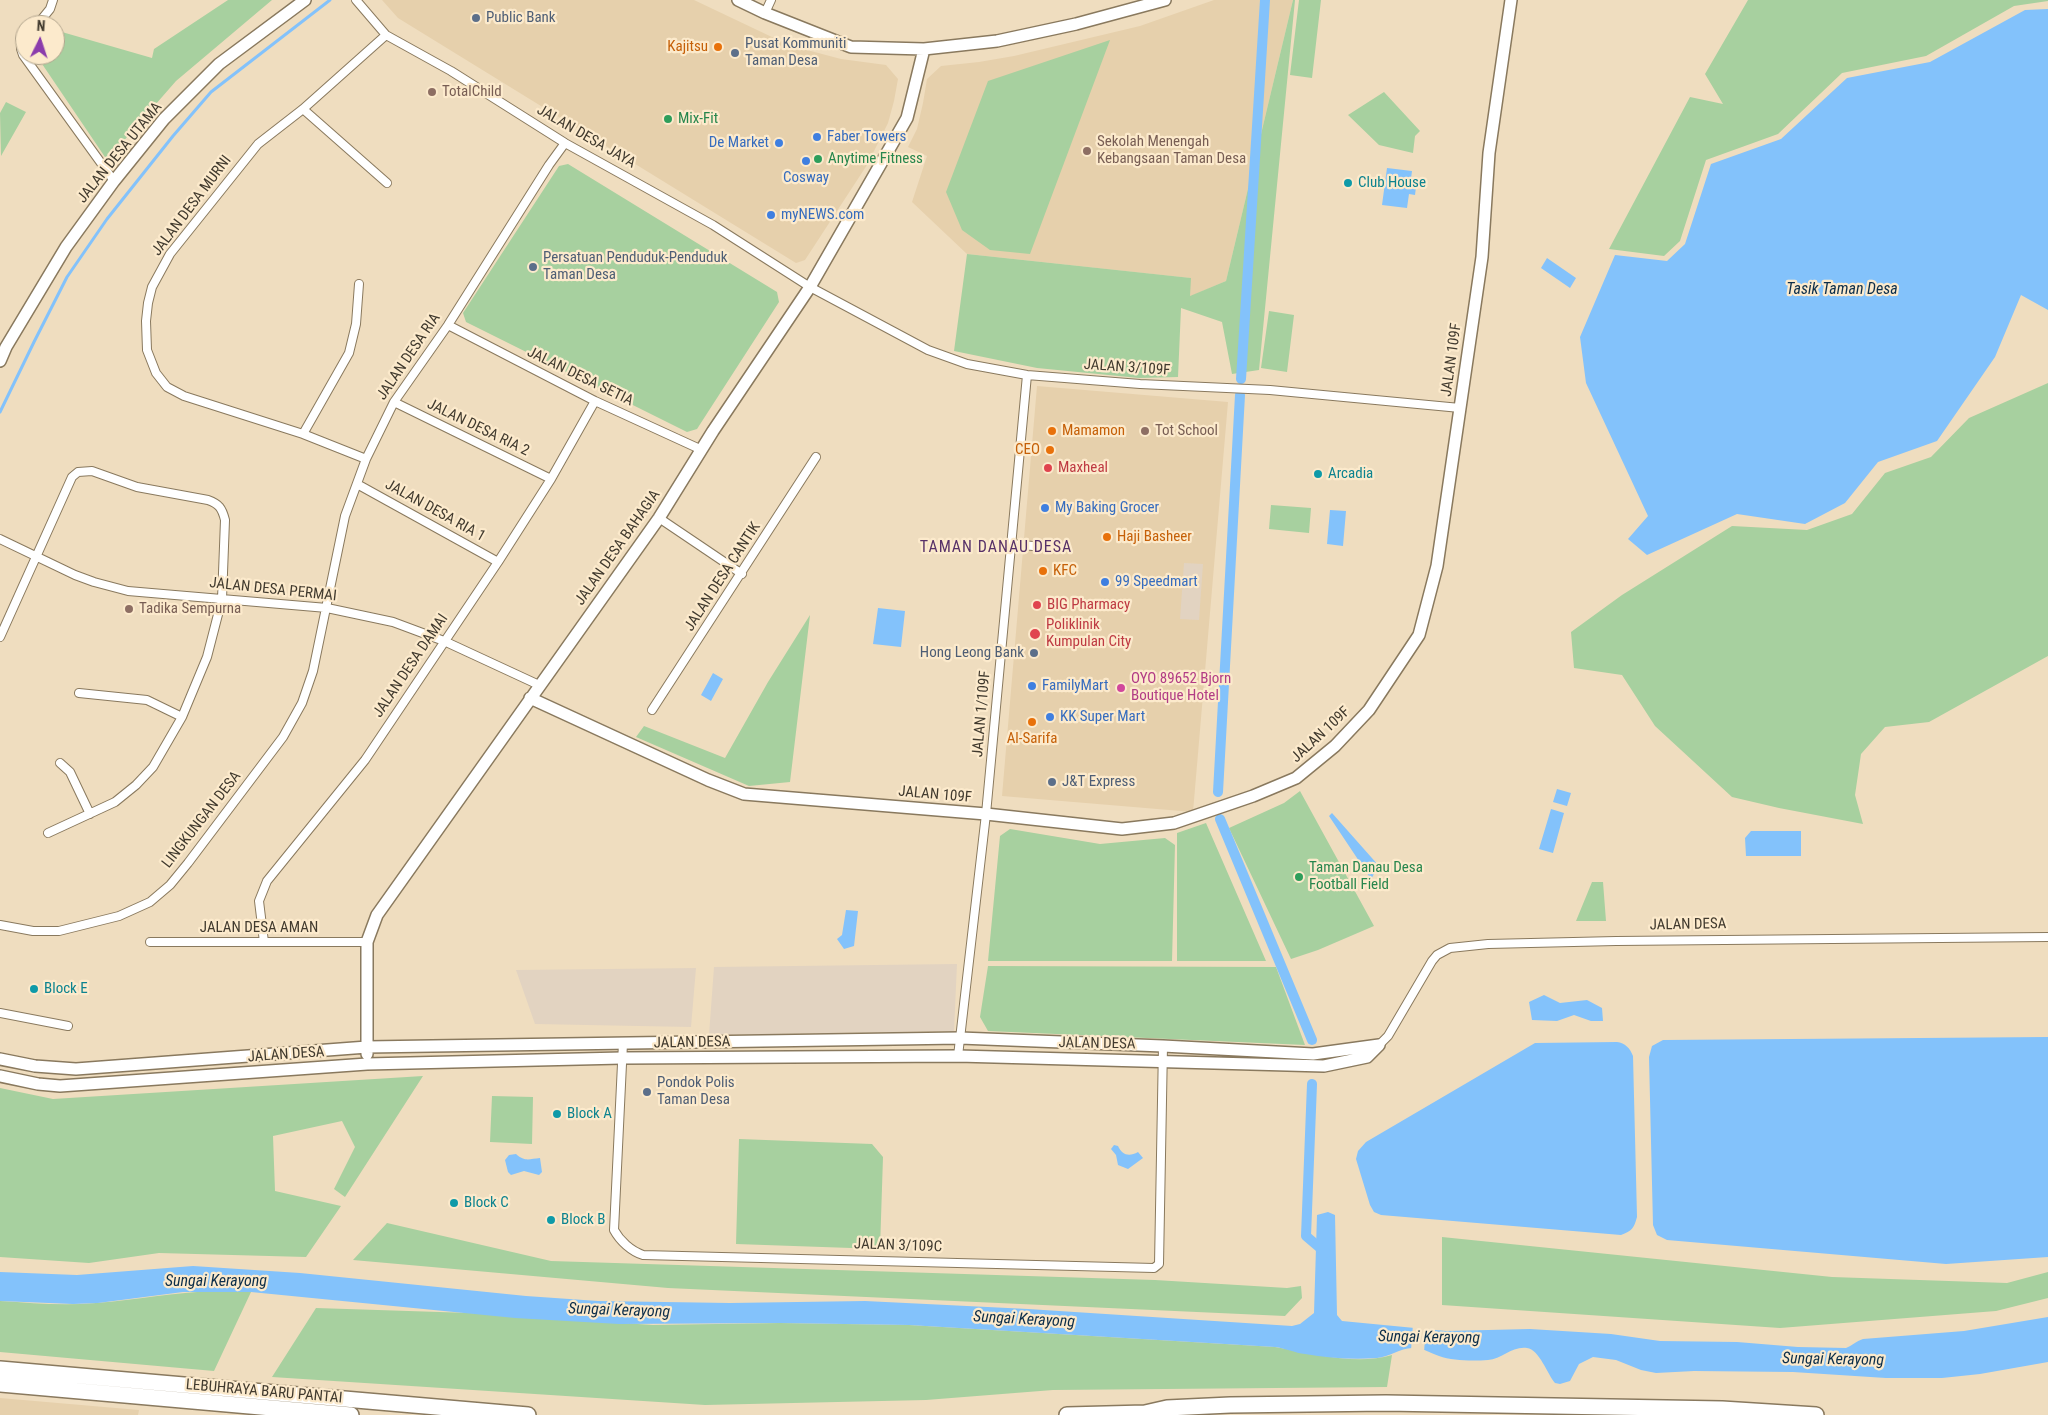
<!DOCTYPE html>
<html>
<head>
<meta charset="utf-8">
<style>
	body { margin:0 }
	#map { position:relative; width:2048px; height:1415px; overflow:hidden; background:#efddbf; font-family:"Roboto Condensed",sans-serif }
	canvas { display:block }
	.north { position:absolute; left:15px; top:15px; width:50px; height:50px; box-sizing:border-box; background:#fceacc; border:1px solid #b1a48d; border-radius:50%; rotate:4deg; font-size:14px; font-weight:700; line-height:20px; text-align:center; color:#413a2e }
	.north::after { content:''; display:block; margin:auto; width:18px; height:22px; background:#8b3cac; clip-path:polygon(50% 0,100% 100%,50% 72%,0 100%) }
</style>
</head>
<body>
<div id="map">
<canvas width="2048" height="1415"></canvas>
<div class="north">N</div>
</div>
<script>
const c = document.querySelector('canvas').getContext('2d');
c.lineJoin = 'round';
function fill(path, color) {
  c.fillStyle = color;
  c.fill(path, 'evenodd');
}
function trace(path, color, width, dash) {
  c.strokeStyle = color;
  c.lineWidth = width;
  c.lineCap = dash ? 'butt' : 'round';
  c.setLineDash(dash || []);
  c.stroke(path);
}
function label(font, color, halo, rows, align = 'center') {
  c.font = font + ' "Roboto Condensed",sans-serif';
  c.lineWidth = 4.5;
  c.setLineDash([]);
  c.textBaseline = 'middle';
  c.strokeStyle = halo;
  c.fillStyle = color;
  for (const [text, x, y, turn = 0] of rows) {
    c.save();
    c.translate(x, y);
    c.rotate((+turn || 0) * Math.PI / 180);
    c.textAlign = isNaN(turn) ? turn : align;
    if (halo) c.strokeText(text, 0, 0);
    c.fillText(text, 0, 0);
    c.restore();
  }
}
fill(new Path2D(`
	M382,0H694L774,38L807,50L841,59L886,65L898,79L894,101L888,123L867,165L805,260L796,263L398,18Z
	M1214,0H1293L1226,281L1189,297L1190,278L967,254L912,202L927,156L908,147L917,129L923,103L927,79L941,66L979,62L1014,56L1140,26Z
	M1037,386L1228,402L1193,812L1002,796Z
	M0,1398L139,1410L138,1415H0Z`), '#e6d0ac');
fill(new Path2D(`
	M1184,563L1203,564L1199,620L1180,619Z
	M957,964L954,1031L709,1035L714,967Z
	M696,968L691,1027L535,1024L516,970Z`), '#e2d3c1');
fill(new Path2D(`
	M228,0H272L176,81L107,160L36,55H55V30L152,58L154,49Z
	M1293,0H1295L1259,370L1232,374L1222,322L1181,308L1178,377L1139,378L1037,368L954,351L967,254L1191,278L1190,296L1226,281Z
	M1299,0H1321L1312,78L1290,75Z
	M1748,0H2048V1L2014,6L1926,56L1842,73L1778,134L1706,160L1680,241L1664,256L1609,249L1690,97L1723,104L1705,74Z
	M1110,40L1030,254L990,250L962,230L946,192L988,81Z
	M1384,92L1420,131L1415,136L1413,153L1379,145L1348,115Z
	M6,102L26,112L1,156L0,113Z
	M568,164L777,292L779,302L697,429L687,432L466,322L463,313L559,166Z
	M1269,311L1294,315L1287,372L1261,368Z
	M2048,383V656L1929,722L1885,727L1861,754L1855,795L1863,824L1779,808L1732,797L1655,726L1622,675L1574,668L1571,632L1622,595L1732,526L1807,530L1852,514L1885,473L1931,457L1969,418Z
	M1271,505L1311,508L1309,533L1269,529Z
	M810,615L790,782L749,786L636,737L644,726L725,758L768,682Z
	M1300,791L1374,926L1318,950L1291,959L1229,828L1284,803Z
	M1206,823L1266,961H1177V833Z
	M1010,829L1100,844L1165,838L1175,845L1172,961H988L1000,836Z
	M1592,882H1603L1606,921H1576Z
	M988,966L1276,967L1305,1045L988,1031L980,1017Z
	M423,1076L345,1197L334,1189L355,1147L342,1121L273,1136L275,1191L341,1206L306,1257L159,1253L89,1263L0,1257V1088L53,1099Z
	M492,1096L533,1097L532,1144L490,1142Z
	M739,1139L872,1144L883,1157L880,1249L736,1244Z
	M387,1223L551,1261L1155,1280L1287,1288L1301,1286L1302,1298L1285,1316L668,1288L353,1260Z
	M1442,1237L1832,1277L2007,1283L2048,1272V1298L1996,1311L1780,1328L1442,1305Z
	M215,1291L251,1292L214,1371L0,1352V1301C32,1303 64,1306 96,1303C136,1300 175,1292 215,1291Z
	M316,1308L470,1313L653,1325L780,1323L909,1325L1275,1347C1312,1353 1355,1366 1392,1355L1387,1387L1053,1390L926,1400L705,1405L272,1377Z`), '#a7d09f');
fill(new Path2D(`
	M2048,9V310L2021,295L1995,357L1937,441L1878,462L1845,503L1805,524L1737,514L1647,555L1628,539L1648,516L1586,383L1580,337L1615,255L1667,261L1685,244L1711,164L1781,139L1847,78L1930,62L2025,10Z
	M1387,168L1412,171L1410,186L1416,187L1415,195L1409,194L1407,208L1382,205Z
	M1547,258L1576,278L1570,288L1541,268Z
	M1330,510L1346,511L1343,546L1327,544Z
	M878,608L905,611L901,647L873,644Z
	M713,673L723,679L711,701L701,695Z
	M1557,789L1571,793L1567,806L1553,802Z
	M1551,809L1564,813L1553,853L1539,849Z
	M1332,813L1379,866L1371,879L1329,816Z
	M1751,831H1801V856H1746L1745,838Z
	M846,910L858,911L854,946L844,949L837,939L842,935Z
	M1544,995L1560,1003L1587,1000L1602,1008L1603,1021H1591L1574,1015L1557,1021L1532,1020L1529,1002Z
	M2048,1037V1257L1946,1264L1667,1240L1657,1235L1653,1225L1649,1057L1652,1046L1663,1040Z
	M1617,1042C1625,1043 1630,1048 1633,1056L1637,1217C1634,1228 1632,1231 1621,1235L1381,1215L1374,1212L1370,1205L1356,1159L1358,1151L1366,1142L1535,1043Z
	M1114,1145L1118,1146C1122,1155 1129,1157 1138,1152L1143,1158L1128,1169L1118,1165L1116,1155L1111,1149Z
	M516,1154C525,1162 529,1159 540,1158L542,1172L539,1175L524,1171L511,1175L508,1172L505,1160L509,1155Z
	M1328,1212L1335,1215L1337,1315L1342,1321L1446,1331L1530,1329L1611,1334L1660,1341L1737,1342L1798,1347L1846,1348C1852,1346 1856,1341 1863,1339L1964,1331L2048,1317V1362L1980,1374L1942,1378H1886L1793,1372L1694,1371L1656,1373L1641,1370L1616,1360L1593,1357L1579,1364L1570,1381L1560,1384L1555,1383C1548,1375 1539,1349 1527,1348C1512,1346 1502,1359 1488,1360C1473,1361 1453,1361 1439,1356C1430,1353 1424,1348 1414,1348C1401,1347 1390,1357 1377,1358C1354,1360 1328,1358 1305,1354C1295,1353 1285,1348 1275,1347L909,1325L780,1323L619,1324L515,1318L251,1292H183L98,1303L73,1304L0,1301V1272L77,1275L193,1266L300,1273L526,1296L598,1301L730,1303L865,1301L1028,1309L1292,1326L1300,1324L1314,1313L1317,1215Z`), '#83c2fb');
fill(new Path2D(`
	M1413,1324L1426,1326L1424,1352L1411,1350Z`), '#efddbf');
trace(new Path2D(`
	M0,412L34,342L67,277L107,219L173,136L211,92L330,0`), '#83c2fb', 3);
trace(new Path2D(`
	M1241,379L1265,0
	M1218,792L1240,395
	M1220,819L1312,1040
	M1312,1084L1306,1236L1326,1253`), '#83c2fb', 10);
const street = new Path2D(`
	M356,0L386,35L451,71L565,143L713,225L810,287L928,350L967,364L1027,375L1140,384L1270,390L1460,408
	M765,13L771,0
	M37,25L50,9L53,0
	M25,41L21,49L23,55L114,181
	M303,109L387,183
	M448,325L595,401L702,450
	M394,402L551,479
	M303,434L349,353L356,324L359,284
	M366,459L303,434L184,396L167,387L156,373L147,350L146,321L148,303L152,287L170,254L258,144L303,109L386,35
	M357,484L498,562
	M659,518L742,574
	M0,539L75,575L94,582L128,591L327,608L393,622L444,641L539,685
	M1011,544L1033,546
	M0,637L72,477L78,472L92,471L137,487L208,500C219,504 222,508 225,520L222,599L207,657L182,717L153,767L136,785L115,802L48,833
	M79,693L147,700L182,717
	M652,710L816,457
	M60,763L70,772L90,814
	M0,925L33,931H59L119,916L150,902L170,885L188,863L283,737L302,703L313,671L345,516L366,459L394,402L448,325L549,165L565,143
	M150,942H367
	M264,942L259,901L267,881L365,760L498,562L551,479L595,401
	M0,1013L68,1026
	M623,1043L614,1230C620,1241 631,1251 643,1255L1154,1268L1159,1264L1163,1046
	M1379,1045L1388,1036L1432,961L1437,955L1450,948L1488,944L1616,941L2048,937
	M958,1056L986,814L1027,375`);
const secondary = new Path2D(`
	M738,0L765,13L851,47L924,49L997,41L1076,24L1165,0
	M0,361L6,347L66,247L114,181L164,119L219,64L305,0
	M530,698L708,780L744,794L986,814L1122,829L1174,823L1253,796L1296,778L1335,746L1369,710L1419,635L1437,566L1482,257L1489,153L1511,0
	M367,1054V942L377,915L659,518L713,431L810,287L907,118L924,49
	M0,1059L35,1066L76,1069L367,1047L432,1046L960,1038L1163,1046L1313,1054L1379,1045
	M0,1076L38,1084L60,1086L367,1064L622,1058L958,1056L1324,1066L1367,1057L1379,1045`);
const highway = new Path2D(`
	M0,1369L528,1415
	M0,1384L351,1415
	M1067,1415L1145,1413L1167,1408L1230,1405L1386,1403L1722,1409L1816,1415`);
trace(street, '#89795e', 10);
trace(secondary, '#89795e', 14);
trace(highway, '#89795e', 18);
trace(street, '#fff', 8);
trace(secondary, '#fff', 11);
trace(highway, '#fff', 15);
for (const [x, y, r, color] of [
	[476,18,5,"#5c6f8a"],
	[718,47,5,"#e8710a"],
	[735,53,5,"#5c6f8a"],
	[432,92,5,"#8d6e63"],
	[668,119,5,"#2e9e5b"],
	[817,137,5,"#3f7fe0"],
	[779,143,5,"#3f7fe0"],
	[1087,151,5,"#8d6e63"],
	[818,159,5,"#2e9e5b"],
	[806,161,5,"#3f7fe0"],
	[1348,183,5,"#0f9aa8"],
	[771,215,5,"#3f7fe0"],
	[533,267,5,"#5c6f8a"],
	[1052,431,5,"#e8710a"],
	[1145,431,5,"#8d6e63"],
	[1050,450,5,"#e8710a"],
	[1048,468,5,"#e0444e"],
	[1318,474,5,"#0f9aa8"],
	[1045,508,5,"#3f7fe0"],
	[1107,537,5,"#e8710a"],
	[1043,571,5,"#e8710a"],
	[1105,582,5,"#3f7fe0"],
	[1037,605,5,"#e0444e"],
	[129,609,5,"#8d6e63"],
	[1035,634,6,"#e0444e"],
	[1034,653,5,"#5c6f8a"],
	[1032,686,5,"#3f7fe0"],
	[1121,688,5,"#d1479c"],
	[1050,717,5,"#3f7fe0"],
	[1032,722,5,"#e8710a"],
	[1052,782,5,"#5c6f8a"],
	[1299,877,5,"#2e9e5b"],
	[34,989,5,"#0f9aa8"],
	[647,1092,5,"#5c6f8a"],
	[557,1114,5,"#0f9aa8"],
	[454,1203,5,"#0f9aa8"],
	[551,1220,5,"#0f9aa8"]
]) {
  const dot = new Path2D();
  dot.arc(x, y, r, 0, 2 * Math.PI);
  c.fillStyle = color;
  c.fill(dot);
  trace(dot, '#fceacc', 2);
}
label('15px', '#4e5e75', '#fceacc', [
	["Public Bank",486,18],
	["Pusat Kommuniti",745,44],
	["Taman Desa",745,61],
	["Persatuan Penduduk-Penduduk",543,258],
	["Taman Desa",543,275],
	["Hong Leong Bank",1024,653,"right"],
	["J&T Express",1062,782],
	["Pondok Polis",657,1083],
	["Taman Desa",657,1100]
], 'left');
label('15px', '#c56008', '#fceacc', [
	["Kajitsu",708,47,"right"],
	["Mamamon",1062,431],
	["CEO",1040,450,"right"],
	["Haji Basheer",1117,537],
	["KFC",1053,571],
	["Al-Sarifa",1032,739,"center"]
], 'left');
label('15px', '#785e54', '#fceacc', [
	["TotalChild",442,92],
	["Sekolah Menengah",1097,142],
	["Kebangsaan Taman Desa",1097,159],
	["Tot School",1155,431],
	["Tadika Sempurna",139,609]
], 'left');
label('15px', '#27864d', '#fceacc', [
	["Mix-Fit",678,119],
	["Anytime Fitness",828,159],
	["Taman Danau Desa",1309,868],
	["Football Field",1309,885]
], 'left');
label('15px', '#413a2e', '#fceacc', [
	["JALAN DESA JAYA",586,137,30],
	["JALAN DESA UTAMA",120,153,-51],
	["JALAN DESA MURNI",192,206,-53],
	["JALAN DESA RIA",409,357,-56],
	["JALAN 109F",1452,360,-82],
	["JALAN 3/109F",1127,368,4],
	["JALAN DESA SETIA",580,377,26],
	["JALAN DESA RIA 2",478,428,26],
	["JALAN DESA RIA 1",435,511,29],
	["JALAN DESA BAHAGIA",618,548,-55],
	["JALAN DESA CANTIK",723,577,-57],
	["JALAN DESA PERMAI",273,590,6],
	["JALAN DESA DAMAI",411,666,-56],
	["JALAN 1/109F",982,714,-85],
	["JALAN 109F",1321,735,-43],
	["JALAN 109F",935,795,5],
	["LINGKUNGAN DESA",202,820,-52],
	["JALAN DESA",1688,925,-1],
	["JALAN DESA AMAN",259,928],
	["JALAN DESA",692,1043,-1],
	["JALAN DESA",1097,1044,1],
	["JALAN DESA",286,1055,-4],
	["JALAN 3/109C",898,1246,2],
	["LEBUHRAYA BARU PANTAI",264,1392,5]
]);
label('15px', '#366cbe', '#fceacc', [
	["Faber Towers",827,137],
	["De Market",769,143,"right"],
	["Cosway",806,178,"center"],
	["myNEWS.com",781,215],
	["My Baking Grocer",1055,508],
	["99 Speedmart",1115,582],
	["FamilyMart",1042,686],
	["KK Super Mart",1060,717]
], 'left');
label('15px', '#0d838f', '#fceacc', [
	["Club House",1358,183],
	["Arcadia",1328,474],
	["Block E",44,989],
	["Block A",567,1114],
	["Block C",464,1203],
	["Block B",561,1220]
], 'left');
label('15px', '#be3a42', '#fceacc', [
	["Maxheal",1058,468],
	["BIG Pharmacy",1047,605],
	["Poliklinik",1046,625],
	["Kumpulan City",1046,642]
], 'left');
label('15px', '#b23c85', '#fceacc', [
	["OYO 89652 Bjorn",1131,679],
	["Boutique Hotel",1131,696]
], 'left');
label('italic 16px', '#0c2e4a', '#fceacc', [
	["Tasik Taman Desa",1842,290],
	["Sungai Kerayong",216,1282],
	["Sungai Kerayong",619,1311,2],
	["Sungai Kerayong",1024,1320,3],
	["Sungai Kerayong",1429,1338,1],
	["Sungai Kerayong",1833,1360,1]
]);
c.letterSpacing = '1px';
label('16px', '#573168', '#fceacc', [
	["TAMAN DANAU DESA",996,548]
]);
c.letterSpacing = '0px';
</script>
</body>
</html>
